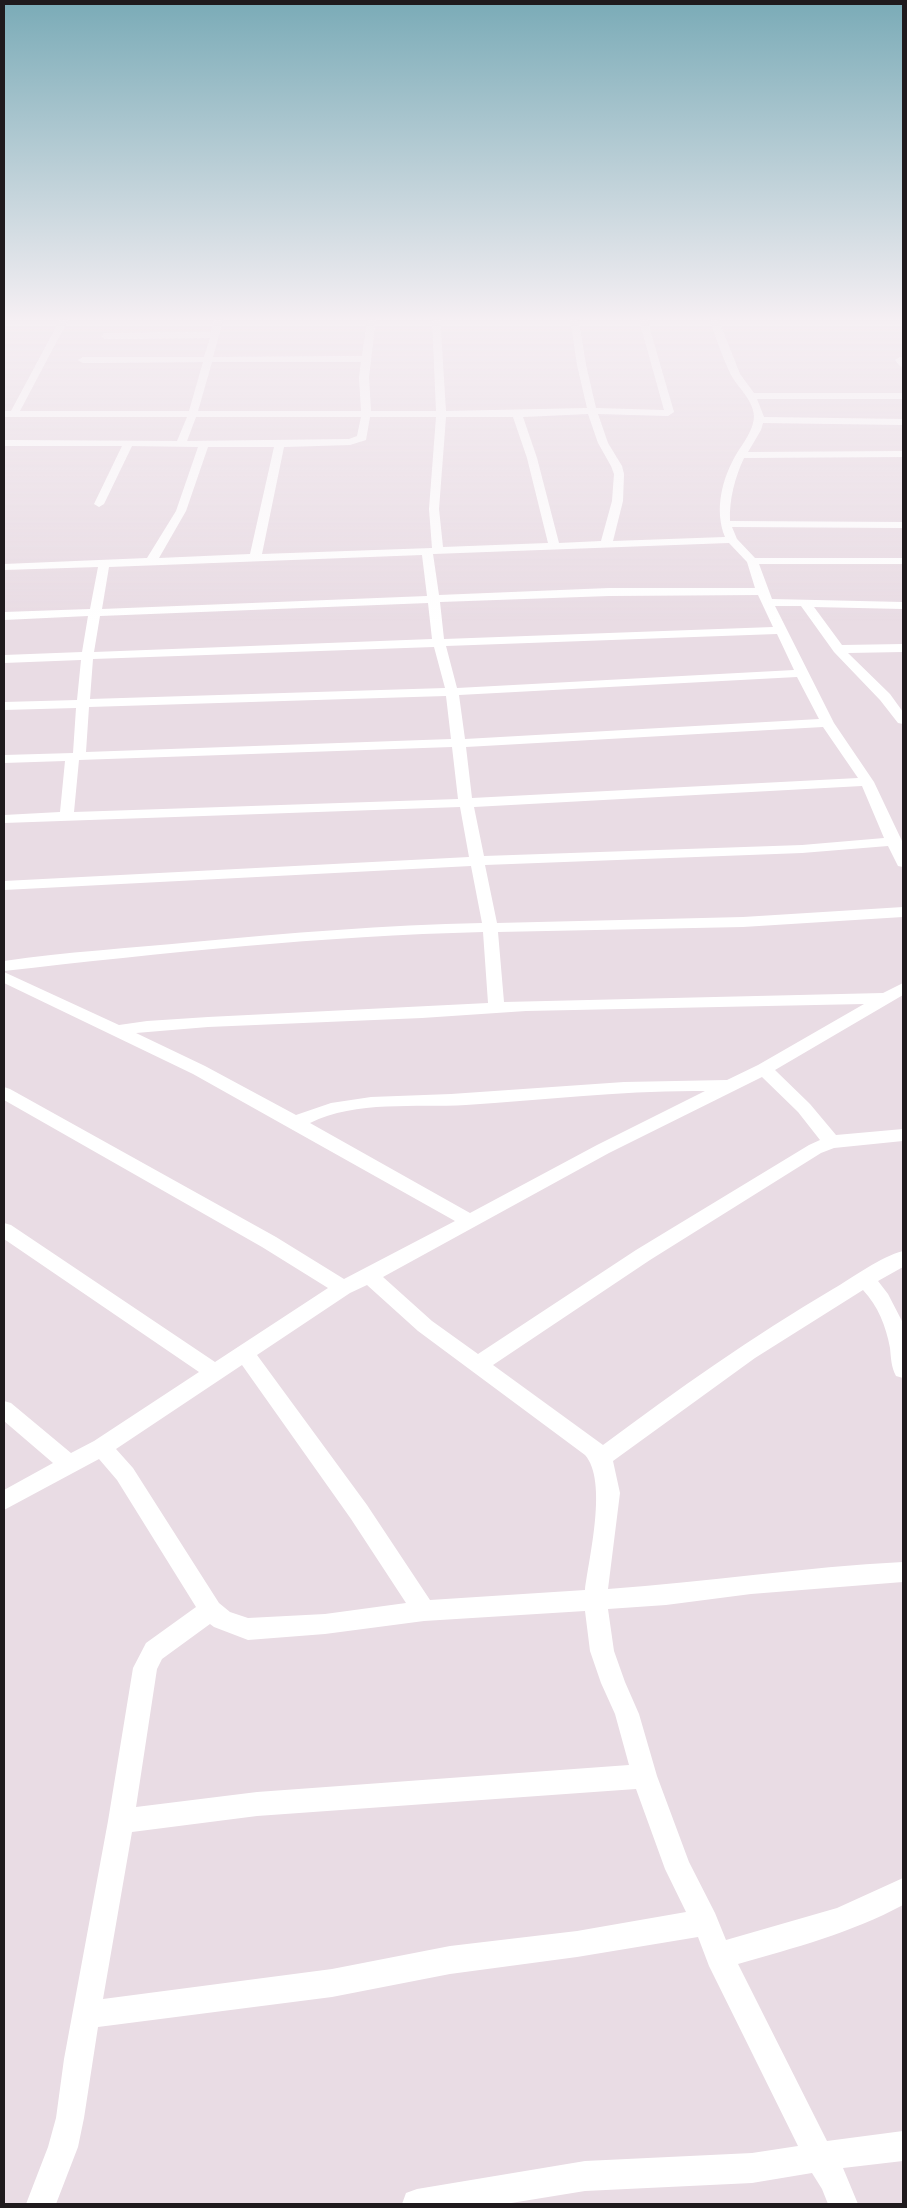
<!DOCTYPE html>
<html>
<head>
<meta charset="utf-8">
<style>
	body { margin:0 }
	#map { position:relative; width:907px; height:2208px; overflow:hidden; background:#e9dce4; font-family:Georgia,serif }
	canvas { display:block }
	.frame { position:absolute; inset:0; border:5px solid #1f1a1d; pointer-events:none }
</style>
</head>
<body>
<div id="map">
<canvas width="907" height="2208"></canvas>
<div class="frame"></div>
</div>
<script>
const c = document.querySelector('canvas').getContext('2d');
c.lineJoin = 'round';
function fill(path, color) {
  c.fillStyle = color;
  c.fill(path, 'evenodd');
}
fill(new Path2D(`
	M62,316H70L20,411H189L203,362L83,363L78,360L83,357H204L210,338L105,339L101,336L105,333L211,332L216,316H224L213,357L362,356L368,316H376L369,377L371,411H436L432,316H440L446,411L587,408L577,365L570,316H578L586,365L596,408L664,410L638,316H646L674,412L668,416L598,414L608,443L622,466L624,474L623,501L613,541L725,537C714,510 722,478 737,453C744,442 754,429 754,416C753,399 737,387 730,373C722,355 714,334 709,316H717L740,374L754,393H903V399H757L764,417L903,419V425L763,423L761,430L748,452L903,451V457L744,458C735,477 729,500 730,521L903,522V528L732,527L737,539L755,558H903V564H759L772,599L903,602V609L814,607L842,645L903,644V652L848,653L890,694L903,712V724L898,723L880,700L834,652L801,606H775L834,723L874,782L902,841L903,867L898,866L888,846L802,853L485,865L497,923L743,917L903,907V917L743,927L498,932L504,1002L883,993L903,983V995L775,1070L810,1104L836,1135L903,1129V1141L834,1148L821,1153L650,1260L493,1365L603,1445C677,1390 753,1336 833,1289C854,1277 880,1257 903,1251V1267L878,1281L888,1294L903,1323V1378L896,1376C891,1367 891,1357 890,1348C886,1326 878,1306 863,1290L755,1358L613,1461L620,1493L608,1589C707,1582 804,1567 903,1562V1582L751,1594L666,1605L608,1609L614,1651L625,1682L639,1714L657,1776L689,1862L715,1913L726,1940L837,1908L903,1878V1905C851,1933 794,1948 738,1964L827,2141L903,2131V2161L843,2168L858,2204H828L822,2189L812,2173L752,2183L585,2191L505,2204H402L406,2193L417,2189L585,2161L752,2153L798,2146L709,1966L698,1937L577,1957L450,1974L332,1997L98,2027L84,2118L78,2147L56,2204H26L48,2147L56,2118L64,2059L108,1821L133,1668L146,1643L196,1607L117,1480L99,1459L4,1510V1490L53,1463L4,1421V1401L11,1403L71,1453L94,1441L199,1372L4,1239V1223L11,1225L215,1362L328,1288L262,1247L4,1100V1087L10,1089L276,1237L344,1279L455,1221L193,1074L4,983V972L119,1025L147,1021L208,1017L488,1003L483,932C323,936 162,953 4,971V961C66,952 130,948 193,942C289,933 385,925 482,923L471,866L4,890V881L469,857L460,807L4,823V815L60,812L65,761L4,763V755L73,753L76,708L4,710V702L77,700L81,660L4,663V655L82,652L88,616L4,620V612L90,609L98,567L4,570V564L147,558L176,511L198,447L132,446L104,504L99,507L94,504L122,446H4V440L177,441L187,417H4V411H11ZM212,362H361L359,377L361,411H198ZM588,414L598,443L611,466L614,474L612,501L601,541L559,543L537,458L523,417ZM196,417H361L357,436L349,439L187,441ZM370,417H436L429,509L432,548L262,554L284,447L350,445L366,440ZM446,417H513L527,458L548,543L443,547L439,509ZM208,447H274L250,554L159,558L186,511ZM729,543L747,562L755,588H609L439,595L433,554ZM422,555L427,596L102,609L109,567ZM758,595L773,627L444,639L440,602L609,596ZM428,603L432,639L94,652L100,616ZM777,634L794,670L457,688L446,646ZM434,647L445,688L90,699L93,659ZM797,677L819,719L465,739L459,695ZM446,696L451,739L86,752L89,707ZM823,727L858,778L472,798L466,747ZM452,747L458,799L74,812L79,760ZM862,786L884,838L802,845L484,856L474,807ZM864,1004L758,1065L727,1080L624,1082L451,1094L371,1097L331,1103L296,1115L205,1066L136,1033L208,1027L422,1018L526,1011ZM762,1077L798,1112L820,1140L809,1145L636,1250L478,1354L432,1321L383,1277L609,1153ZM705,1091L597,1145L470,1213L310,1123C356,1100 416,1108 466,1105C546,1100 625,1090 705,1091ZM367,1285L418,1331L585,1455C608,1481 589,1557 585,1590L430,1600L367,1505L257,1355L350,1293ZM242,1365L351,1519L406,1603L325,1614L248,1618L230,1612L219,1603L133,1468L116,1449ZM585,1611L590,1651L601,1683L615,1714L629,1765L257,1792L136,1807L157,1669L162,1659L210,1624L214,1627L248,1640L325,1634L424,1621ZM636,1789L665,1869L686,1912L577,1931L450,1946L332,1969L103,1999L132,1832L257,1816Z
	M900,357L903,358V367L900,366L895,360Z`), '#fff');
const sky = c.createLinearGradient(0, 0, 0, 625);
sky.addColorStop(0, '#7aabb7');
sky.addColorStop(0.51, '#f5eff3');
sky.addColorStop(1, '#f5eff300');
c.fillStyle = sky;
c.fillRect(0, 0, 907, 625);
</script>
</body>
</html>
